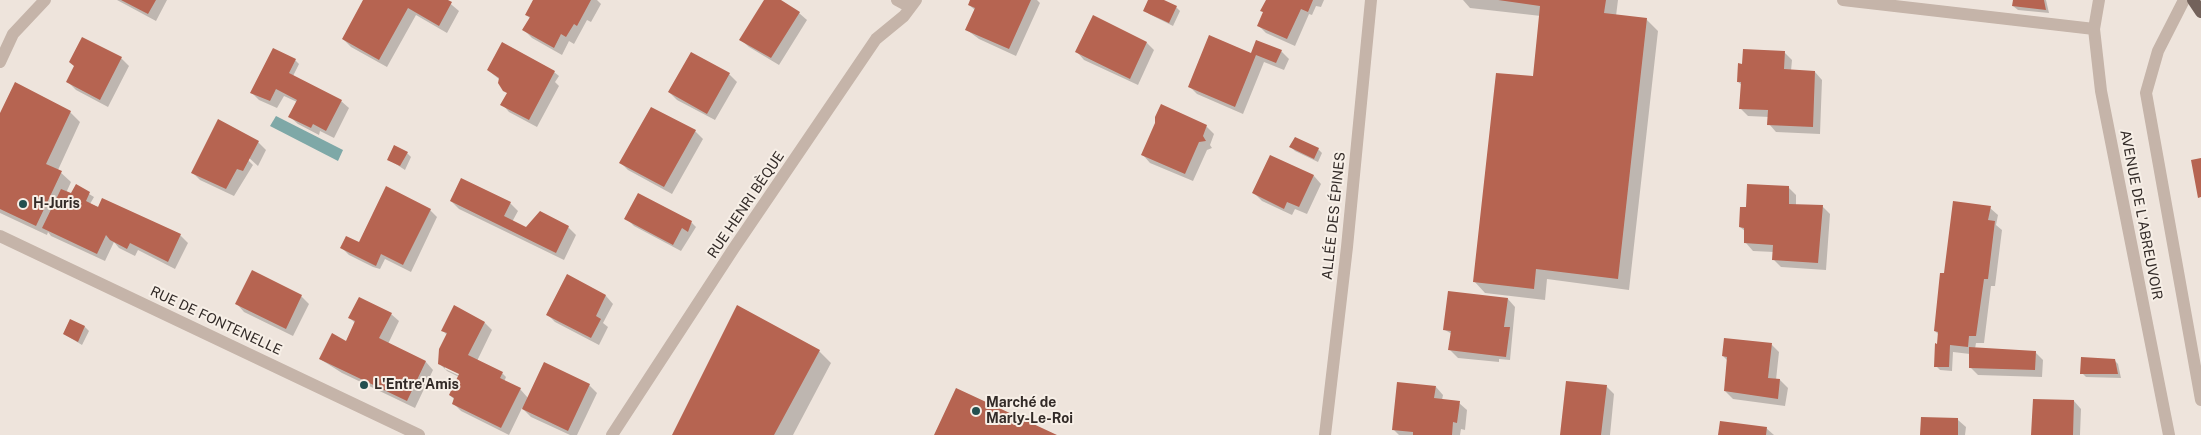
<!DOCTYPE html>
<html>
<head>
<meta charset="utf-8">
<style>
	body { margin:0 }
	canvas { display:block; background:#eee4dc }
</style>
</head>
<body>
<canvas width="2201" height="435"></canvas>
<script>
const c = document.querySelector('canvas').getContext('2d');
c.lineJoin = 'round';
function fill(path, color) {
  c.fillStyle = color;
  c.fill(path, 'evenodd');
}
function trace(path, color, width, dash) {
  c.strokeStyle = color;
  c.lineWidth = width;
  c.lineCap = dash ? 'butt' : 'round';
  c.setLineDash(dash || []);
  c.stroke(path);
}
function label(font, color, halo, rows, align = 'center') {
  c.font = font + ' "Public Sans",sans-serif';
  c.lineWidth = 4;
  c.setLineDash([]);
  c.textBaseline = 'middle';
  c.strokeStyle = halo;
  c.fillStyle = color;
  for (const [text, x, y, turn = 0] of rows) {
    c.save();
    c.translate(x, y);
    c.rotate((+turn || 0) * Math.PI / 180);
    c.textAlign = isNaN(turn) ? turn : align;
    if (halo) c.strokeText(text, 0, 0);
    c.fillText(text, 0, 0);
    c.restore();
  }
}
fill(new Path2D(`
	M276,116L343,150L338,161L270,126Z`), '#7ea8a7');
fill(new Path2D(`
	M117,0H167L156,21Z
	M365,0H446L459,11L447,33L416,15L387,67L351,47L343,39Z
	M535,0H597L601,4L591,22L587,20L574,44L569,41L562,55L532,38L524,30L531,19L526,15Z
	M765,0H779L799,13L807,20L779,65L749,47L741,40Z
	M971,0H1037L1040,3L1016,56L979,39L967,30L975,10L969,5Z
	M1150,0H1161L1176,7L1180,11L1173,26L1149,14L1145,10Z
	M1267,0H1324L1321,7L1316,6L1312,15L1309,14L1295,46L1266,33L1259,26L1264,13L1262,11Z
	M1463,0H1618L1616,16L1646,19L1658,31L1629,290L1547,279L1545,300L1485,293L1474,281L1534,78L1541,16L1470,8Z
	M2014,0H2046L2049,13L2018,10L2013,6Z
	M1147,43L1154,50L1138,85L1084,60L1077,52Z
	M1281,51L1289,59L1284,70L1264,62L1243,114L1197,94L1189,86L1251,54Z
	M1784,52L1792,60L1791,71L1815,72L1822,80L1820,134L1776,132L1769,124V117L1748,116L1740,108L1742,85L1738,82L1743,65Z
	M121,58L129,66L108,107L76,90L68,82Z
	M295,60L299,64L293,76L341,101L349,108L334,138L320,131L319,135L298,124L290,117L297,102L284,96L277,108L259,100L252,93Z
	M549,68L559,76L555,82L559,86L537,127L509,112L502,104L508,94L500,80L488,70Z
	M729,74L737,82L715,120L677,100L669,92Z
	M70,112L80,122L58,170L71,182L66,193L77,198L76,186L94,197L90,204L180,235L188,243L175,269L138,250L135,256L119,248L114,242L105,261L51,236L48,232L47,235L0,213V116Z
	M219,121L258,142L266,150L258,166L248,157V160L253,165L234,196L200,180L192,172Z
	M1206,126L1214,134L1210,145L1212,148L1207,150L1193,181L1150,163L1143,155Z
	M695,131L703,139L672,194L628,170L621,163Z
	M1291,147L1318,149L1322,153L1318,162L1295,151Z
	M407,153L411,157L405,170L388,159Z
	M1314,176L1321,184L1307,214L1295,209L1292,215L1262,201L1254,193Z
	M1788,187L1796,195V205L1822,206L1830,214L1826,270L1781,267L1773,259L1774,252L1753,251L1746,243V232L1740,227L1747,209Z
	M638,195L692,223L696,227L681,251L634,226L626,218Z
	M451,201L510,203L518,211L512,222L526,228L568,227L576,235L564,260L459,209Z
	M1990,208L1998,215L1996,225L2002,230L1995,286H1991L1984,343H1976L1975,349L2035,352L2043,360L2042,377L1978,375L1970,367V354L1953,352L1952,371L1940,370L1936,366L1939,335L1935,331L1945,275Z
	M430,210L437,217L411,272L385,259L380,269L373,267L349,255L342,248L359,243Z
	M567,276L606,296L613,304L603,323L608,327L599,345L555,322L548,315Z
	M301,296L309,304L293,336L244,312L237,304Z
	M1508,299L1515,307L1510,360L1499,359V362L1458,358L1450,350L1452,334L1445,330Z
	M391,314L399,321L388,344L426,362L433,370L415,408L342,373L320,359L346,342L355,323L350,318Z
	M70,321L85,327L89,331L82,345L64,334Z
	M485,323L492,330L477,361L502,373L506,377L504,382L520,389L528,398L589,385L597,393L577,435H570L531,417L522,408L509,435L461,411L453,403L455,400L450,395L459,377L447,371L439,363L447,335L442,330ZM445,366L465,376L464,378L445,369Z
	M1772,345L1779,352L1776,380H1780L1788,388L1785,406L1733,399L1725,391L1728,361L1723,356Z
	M819,351L831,363L793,435H673Z
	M2114,360L2118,364L2121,378L2086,377L2082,373Z
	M1606,386L1614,394L1610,435H1561Z
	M1436,387L1443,395L1442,400L1459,403L1467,410L1465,430L1461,429L1460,435H1399L1393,429Z
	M2074,401L2081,409L2080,435H2033Z
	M1958,420L1966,427L1965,435H1921Z
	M1766,428L1774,435H1720Z`), '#0003');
fill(new Path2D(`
	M121,0H156L148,14Z
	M363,0H448L452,2L439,26L408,8L379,60L342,39Z
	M533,0H591L577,26L574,24L566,37L561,34L554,48L522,30L530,17L525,15Z
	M764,0H781L800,12L771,58L739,40Z
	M970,0H1031L1009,49L965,30L975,8L968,5Z
	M1148,0H1164L1177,6L1169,23L1143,11Z
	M1266,0H1313L1308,12L1301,9L1287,39L1257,26L1263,12L1260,11Z
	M1498,0H1606L1604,13L1647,18L1618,279L1536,269L1534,289L1473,282L1496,73L1533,76L1540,6Z
	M2013,0H2044L2046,10L2012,6Z
	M1093,15L1147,42L1130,79L1075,52Z
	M1209,35L1251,53L1256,40L1282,50L1276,63L1256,55L1235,107L1188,87Z
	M82,37L122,57L100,100L66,82L74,66L69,62Z
	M502,42L555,71L529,120L500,105L507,93L503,91L498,83L499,78L487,70Z
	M273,48L296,59L289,73L342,100L326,131L313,124L311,128L288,117L297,100L276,89L270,101L250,93Z
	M1743,49L1785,51L1784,69L1815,71L1813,127L1767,125L1768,110L1739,109L1741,82H1737L1738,63L1742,64Z
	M691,52L730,73L707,114L668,92Z
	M15,82L71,111L46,164L62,171L36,226L0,209V113Z
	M1161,104L1207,125L1203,136L1206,141L1199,142L1185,174L1141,155L1155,123V117Z
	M651,107L696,130L664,187L619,163Z
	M218,119L259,141L243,171L237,169L226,189L191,173Z
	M1295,137L1319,148L1314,159L1289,147Z
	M394,145L408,152L400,166L387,160Z
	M1270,155L1314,175L1299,207L1287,202L1284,209L1252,193Z
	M2201,158V197L2198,198L2191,160Z
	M461,178L511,202L504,216L526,227L540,211L569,226L556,253L450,201Z
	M76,184L90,192L86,201L98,207L102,198L181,234L168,262L130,243L127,249L110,240L106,235L97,254L42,228L61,189L71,193Z
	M1747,184L1789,186V204L1823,205L1818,263L1772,260L1773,245L1744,243V228L1739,227L1740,207H1746Z
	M386,186L431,209L403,265L381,254L376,266L340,248L346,236L359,242Z
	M638,193L692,221L688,232L682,228L673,245L624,219Z
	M1953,201L1991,206L1988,220L1995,221L1988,279H1984L1976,336H1969L1968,347L1950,345L1949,367H1934L1935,343L1937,344L1938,332L1934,331L1940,273H1944Z
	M252,270L302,295L286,329L235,304Z
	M567,274L606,295L596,316L601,319L591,338L546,315Z
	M1448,291L1508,298L1504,327H1510L1506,357L1448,350L1451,331L1443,330Z
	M359,297L392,313L379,338L426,361L407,401L319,359L332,333L346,341L355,321L348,318Z
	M454,305L485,322L468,355L503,372L500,378L521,388L501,428L452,404L454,398L449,395L459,374L438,364L439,349L447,333L441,331Z
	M737,305L820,350L774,435H672Z
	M70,319L85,326L78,342L63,334Z
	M1724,338L1772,343L1768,378L1780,379L1778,399L1724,391L1727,357L1722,356Z
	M1969,347L2036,351L2035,370L1969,368Z
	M2081,357L2115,359L2118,374H2080Z
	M544,362L590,384L568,431L522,409Z
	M1566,381L1607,385L1601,435H1560Z
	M1397,382L1436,386L1434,398L1460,401L1457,423L1453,422L1452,435H1413V432L1392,430Z
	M956,388L1057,435H934Z
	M2033,399L2074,400L2073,435H2031Z
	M1921,417L1958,418V435H1920Z
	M1720,421L1767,427L1766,435H1718Z`), '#b66451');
trace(new Path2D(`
	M897,0L910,7
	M1843,0L2094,29
	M2099,0L2094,29L2101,91L2169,435
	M2184,0L2158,51L2146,93L2201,400
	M0,62L13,34L45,0
	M0,236L419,435
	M612,435L734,248L876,39L904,16L916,0
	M1325,435L1347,247L1371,0`), '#c5b4a9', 12);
trace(new Path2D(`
	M2193,0L2201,12`), '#73625b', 12);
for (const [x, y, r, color] of [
	[23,204,5,"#234f4f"],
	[364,385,5,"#234f4f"],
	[976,411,5,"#234f4f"]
]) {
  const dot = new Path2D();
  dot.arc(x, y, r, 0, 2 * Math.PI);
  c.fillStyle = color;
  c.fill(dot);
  trace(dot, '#f7efe7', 2);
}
label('bold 14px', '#332b28', '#f7efe7', [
	["H-Juris",33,204],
	["L'Entre'Amis",374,385],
	["Marché de",986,403],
	["Marly-Le-Roi",986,419]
], 'left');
label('14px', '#332b28', '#f7efe7', [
	["RUE HENRI BÈQUE",746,205,-56],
	["AVENUE DE L'ABREUVOIR",2141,215,79],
	["ALLÉE DES ÉPINES",1334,216,-84],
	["RUE DE FONTENELLE",216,321,25]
]);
</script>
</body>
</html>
